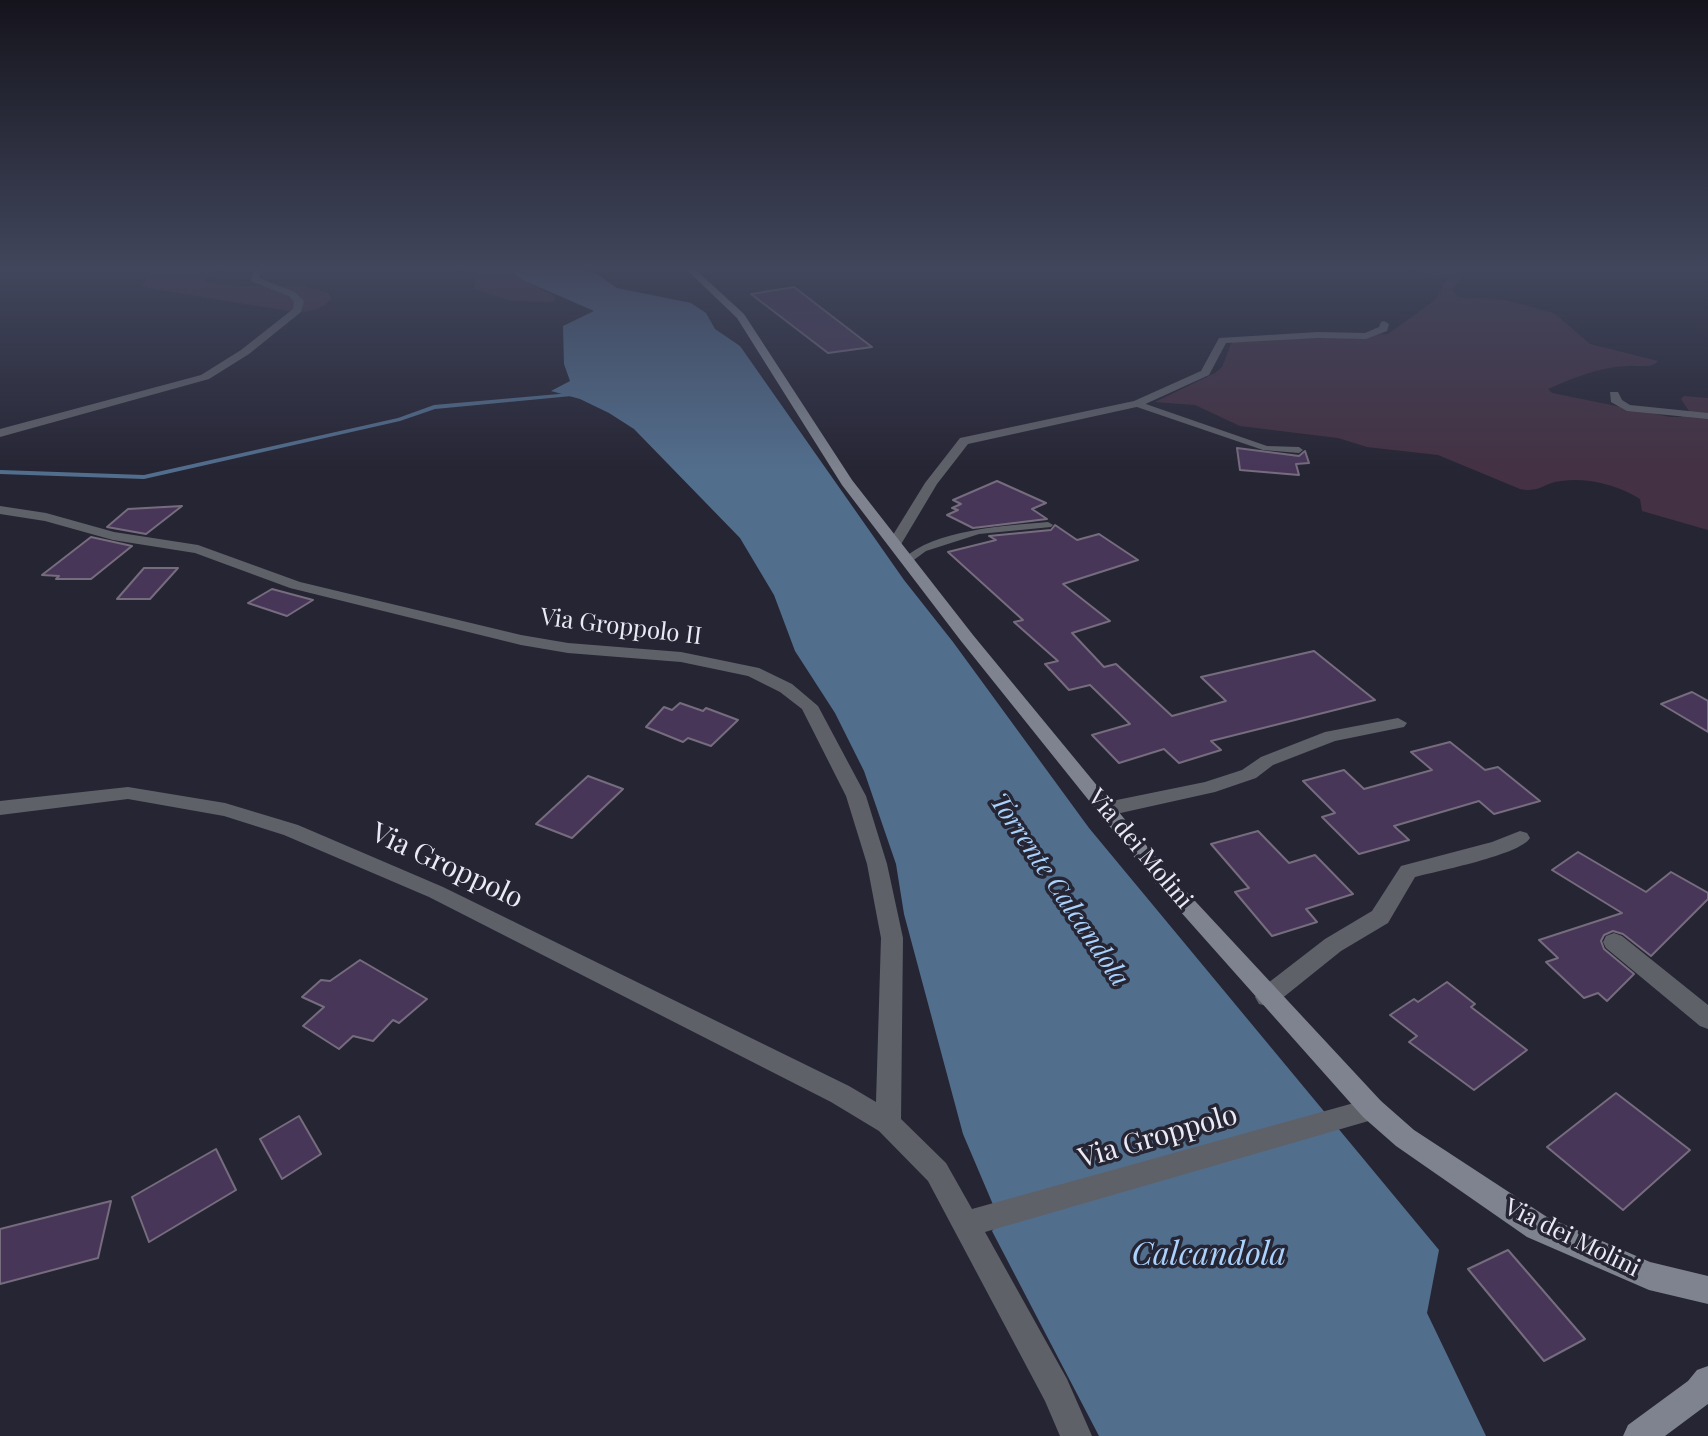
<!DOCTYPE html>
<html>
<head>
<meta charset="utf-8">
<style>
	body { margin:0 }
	canvas { display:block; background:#262534 }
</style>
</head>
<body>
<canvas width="1708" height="1436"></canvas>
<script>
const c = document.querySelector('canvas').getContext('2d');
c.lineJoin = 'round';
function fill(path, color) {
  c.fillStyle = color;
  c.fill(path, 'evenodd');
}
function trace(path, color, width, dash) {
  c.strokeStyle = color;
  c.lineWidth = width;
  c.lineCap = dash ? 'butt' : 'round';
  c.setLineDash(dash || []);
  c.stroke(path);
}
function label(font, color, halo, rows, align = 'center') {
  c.font = font + ' "Playfair Display",serif';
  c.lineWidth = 7;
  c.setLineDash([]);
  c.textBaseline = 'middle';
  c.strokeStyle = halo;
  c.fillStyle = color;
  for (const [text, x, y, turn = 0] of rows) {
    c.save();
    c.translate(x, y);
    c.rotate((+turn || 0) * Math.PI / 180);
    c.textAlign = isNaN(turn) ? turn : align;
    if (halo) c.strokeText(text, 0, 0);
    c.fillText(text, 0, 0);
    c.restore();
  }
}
fill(new Path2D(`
	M151,270H223L202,278L207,283L241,286L301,285L328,293L332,298C319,312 306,313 288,311L142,287Z
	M459,270H511L523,280L555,296L554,302L512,301L474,289L477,276Z
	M1401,270H1468L1452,290L1459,297L1505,300L1554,313L1590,344L1658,361C1651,369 1638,365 1627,366C1600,367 1572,378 1548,389L1552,393L1670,417H1681L1689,411L1681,399L1684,396L1708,398V530L1642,511L1640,499C1619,485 1586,477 1561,481C1543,483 1541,493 1520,489L1438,455L1367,447L1338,438L1240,426L1195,405L1155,402L1215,373L1222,367L1232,342L1388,334L1435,300L1448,277Z`), '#443143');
fill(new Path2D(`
	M511,270H591L617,288L691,303L706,313L715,329L740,346L904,580L953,642L1089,828L1439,1250L1427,1313L1486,1436H1099L992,1231L1000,1221L963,1134L904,914L896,864L864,771L835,713L795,651L774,595L740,538L634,429L609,413L580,399L551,391L570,381L564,364L563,326L594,311L523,280Z`), '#526e8d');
fill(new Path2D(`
	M570,393L572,394V396L435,409L400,421L144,479L0,474V470L144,475L398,418L434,405Z`), '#526e8d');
const building = new Path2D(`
	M794,287L872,347L828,353L751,294Z
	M1237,448L1299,456L1305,451L1309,463L1296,464L1299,475L1240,470Z
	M997,481L1046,503L1032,509L1047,519L973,528L947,515L958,510L952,508L961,504L953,500Z
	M182,506L146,534L107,527L128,509Z
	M1055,525L1077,540L1099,534L1138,560L1063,584L1110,621L1072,633L1104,667L1116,664L1172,716L1226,701L1201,677L1314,651L1375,700L1211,741L1221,750L1179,763L1164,749L1119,763L1092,735L1130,724L1090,685L1069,690L1045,664L1058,661L1014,622L1023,620L948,552L996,540L989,536L1051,530Z
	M91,537L132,546L91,579H56L59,576L42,575Z
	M144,568H178L150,599H117Z
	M272,589L313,600L287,616L248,603Z
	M1692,692L1708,701V732L1661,704Z
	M680,703L703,711L706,708L738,720L711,746L688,738L683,742L646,727L664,707L672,710Z
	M1450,742L1485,770L1498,767L1540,801L1494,814L1479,801L1394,826L1409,840L1359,854L1322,817L1335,813L1303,781L1344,770L1364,789L1432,770L1411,752Z
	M588,776L623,789L572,838L536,824Z
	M1258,831L1289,863L1315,855L1353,894L1306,909L1317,922L1272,936L1235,892L1249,888L1211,844Z
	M1578,852L1646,892L1671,872L1708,893V899L1651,956L1623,934L1613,931L1604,935L1601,941L1604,949L1634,974L1607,1001L1598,993L1584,998L1546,962L1558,958L1539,940L1622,913L1552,870Z
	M360,960L427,999L399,1023L393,1020L373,1041L353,1036L339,1049L303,1026L324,1007L302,997L321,980L330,981Z
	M1447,982L1475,1004L1471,1007L1527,1050L1474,1090L1409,1042L1417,1036L1390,1015L1414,999L1418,1002Z
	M1616,1093L1690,1150L1623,1210L1547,1147Z
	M299,1116L321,1154L282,1179L260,1139Z
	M216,1149L236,1190L149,1242L132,1197Z
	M111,1201L98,1258L0,1284V1229Z
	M1508,1250L1585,1339L1544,1361L1468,1269Z`);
fill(building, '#483658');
trace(building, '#756c7d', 2);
fill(new Path2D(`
	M1134,402H1140L1267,446L1299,447L1303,450L1299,453L1263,450L1134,406Z
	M1048,522L1053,525L1051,527L979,534L926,551L911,562H903L902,560C934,529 1005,526 1048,522Z`), '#5f6169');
fill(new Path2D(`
	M254,270H262L259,278L295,292L304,301L301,312L249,354L209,379L0,437V429L201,375L241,350L293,309L294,302L289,296L251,281Z
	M1384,321L1389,324L1387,331L1366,339L1318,338L1226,343L1209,375L1141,406L968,444L937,484L900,546L895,547L888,543L925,483L960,438L1134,401L1201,371L1219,338L1318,332L1365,333L1379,327L1381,322Z
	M1610,392H1618L1622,400L1630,405L1708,413V419L1627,411L1611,402Z
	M0,506L46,513L114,532L198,545L300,582L521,635L568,643L681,652L759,668L792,684L818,706L866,796L887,864L903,938L901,1119L946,1163L972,1209L1372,1098L1381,1101L1385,1109L1381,1117L1372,1120L985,1232L1067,1379L1092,1436H1060L1045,1401L928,1181L879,1131L831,1102L429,897L284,835L224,816L128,799L0,815V801L128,787L225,803L298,825L443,887L849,1086L876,1102L881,938L867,864L846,796L802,709L780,692L748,676L681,662L568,653L521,645L290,588L195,553L113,540L45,521L0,514Z
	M1398,718L1407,723L1404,727L1335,741L1273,765L1256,778L1215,792L1107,816L1100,814L1097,809L1100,804L1107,802L1205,782L1242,770L1261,757L1325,732Z
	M1520,831L1527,833L1530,838C1520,855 1437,871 1415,877L1388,923L1341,951L1275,1004L1267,1006L1259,1004L1255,997L1259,990L1325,939L1372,911L1401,866L1492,842Z
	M1614,933L1622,936L1708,1005V1029L1700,1026L1606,948L1603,942L1606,936Z`), '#5f6169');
fill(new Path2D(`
	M687,270H696L744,314L852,480L973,635L1169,873L1381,1101L1414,1130L1547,1217L1650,1262L1708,1276V1304L1649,1290L1527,1237L1396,1146L1363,1117L1155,883L961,641L842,485L737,318Z
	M1708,1366V1404L1665,1436H1623L1628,1425L1688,1381L1697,1370Z`), '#7e838f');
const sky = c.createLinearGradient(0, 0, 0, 471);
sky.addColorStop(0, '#15141d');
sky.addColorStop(0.57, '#41465c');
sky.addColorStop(1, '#41465c00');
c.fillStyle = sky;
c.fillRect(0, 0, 1708, 471);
label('24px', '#eae9f4', '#262534', [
	["Via Groppolo II",621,627,7],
	["Via dei Molini",1140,849,50],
	["Via dei Molini",1572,1238,26]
]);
label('italic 26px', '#abd2fc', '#262534', [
	["Torrente Calcandola",1059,890,56]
]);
label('28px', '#eae9f4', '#262534', [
	["Via Groppolo",447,866,25],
	["Via Groppolo",1158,1137,-16]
]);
label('italic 32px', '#abd2fc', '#262534', [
	["Calcandola",1209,1255]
]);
</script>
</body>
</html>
